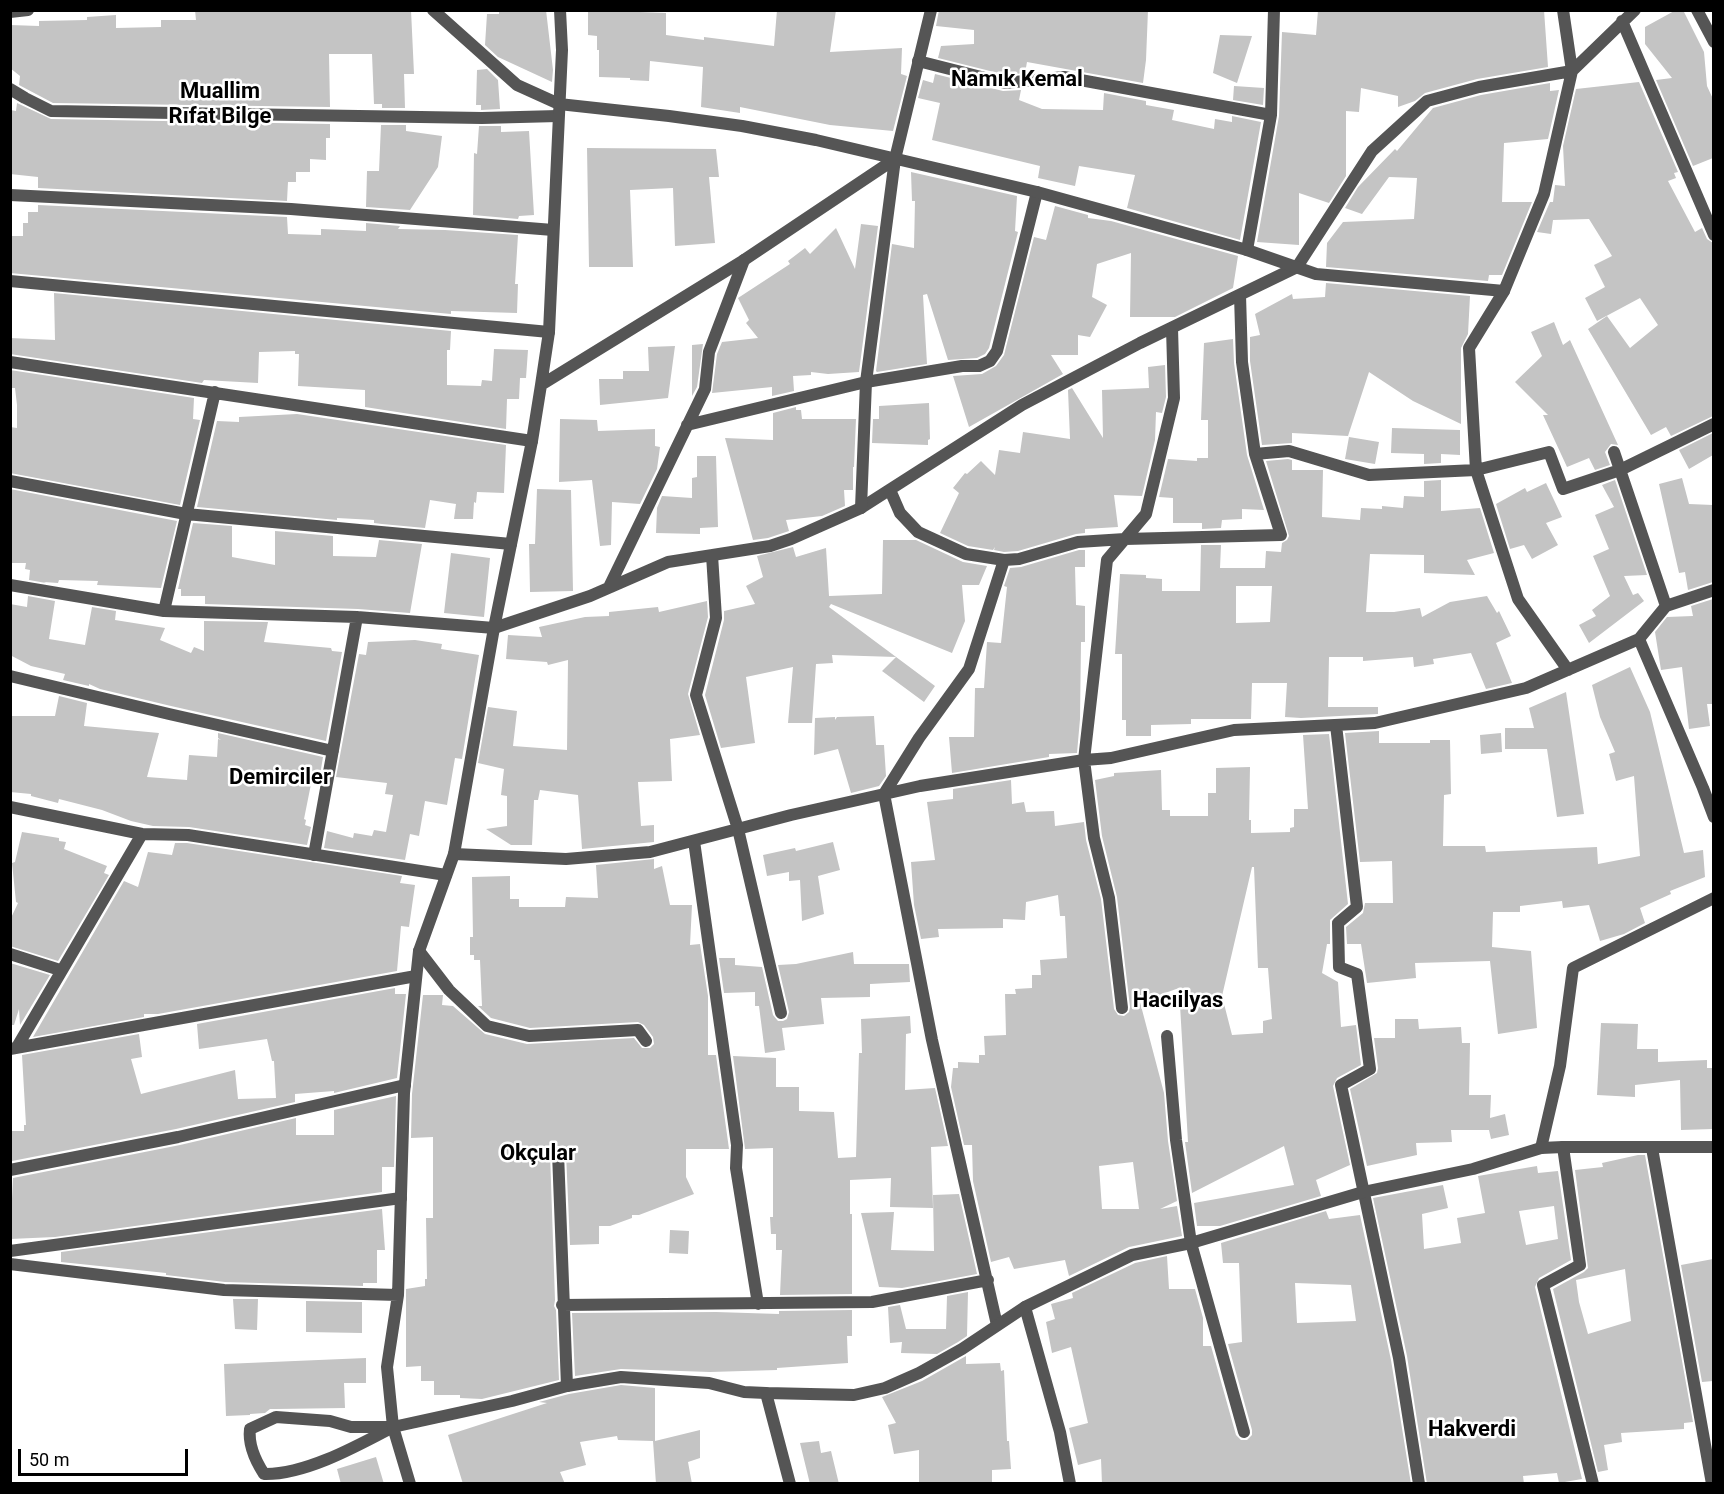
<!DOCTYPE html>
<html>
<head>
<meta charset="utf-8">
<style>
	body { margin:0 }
	#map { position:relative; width:1724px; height:1494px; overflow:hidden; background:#fff; font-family:Roboto,sans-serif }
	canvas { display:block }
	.frame { position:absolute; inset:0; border:12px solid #000; pointer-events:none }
	.scale { position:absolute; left:18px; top:1449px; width:170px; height:27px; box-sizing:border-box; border:3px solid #000; border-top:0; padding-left:8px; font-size:18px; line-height:21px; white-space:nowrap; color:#000; -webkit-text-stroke:4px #fff; paint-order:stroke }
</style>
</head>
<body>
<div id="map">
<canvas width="1724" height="1494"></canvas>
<div class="frame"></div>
<div class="scale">50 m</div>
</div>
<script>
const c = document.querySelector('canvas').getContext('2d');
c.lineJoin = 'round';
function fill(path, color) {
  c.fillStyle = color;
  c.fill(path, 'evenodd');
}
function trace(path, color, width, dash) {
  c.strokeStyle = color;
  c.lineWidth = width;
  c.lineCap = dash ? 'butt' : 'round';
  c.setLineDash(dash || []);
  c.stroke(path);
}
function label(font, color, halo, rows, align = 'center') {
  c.font = font + ' Roboto,sans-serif';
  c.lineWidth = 5;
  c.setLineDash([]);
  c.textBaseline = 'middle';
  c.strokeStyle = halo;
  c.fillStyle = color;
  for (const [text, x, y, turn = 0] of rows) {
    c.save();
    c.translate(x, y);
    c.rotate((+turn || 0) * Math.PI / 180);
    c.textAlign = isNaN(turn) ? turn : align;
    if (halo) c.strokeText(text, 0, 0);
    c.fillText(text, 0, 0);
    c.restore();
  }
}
fill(new Path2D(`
	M195,10H411L414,74H404L405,108H382V104H374L372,54H329L330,107L53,103L19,85L20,76L10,68V25L39,26V21L87,20V17L116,15V28L161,27V20H196Z
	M499,10H546L553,70L552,82L498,57L485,45L487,14H499Z
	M588,10L666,13V35L704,40V37L774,46L777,10H836L830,52L902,48L901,74L907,76L893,131L830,125L740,107V113L701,107L703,67L650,61L649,81L630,80V78L599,77V50H597V36L588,35Z
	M939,10H1148L1146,60L1143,83L1027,62L1025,73L1006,75L938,58L941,46L974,44V30L936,26Z
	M1318,10L1426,12V10H1544L1548,67L1477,79L1425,93L1415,101L1398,107V96L1361,88L1359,112L1346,111V176L1329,203L1299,193V245L1257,242L1279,116L1282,32L1316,35Z
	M1676,10H1683L1704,52L1707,86L1713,99V158L1693,166L1656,80L1672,78L1645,44V27Z
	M1220,35L1252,36L1237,83L1213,73Z
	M487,69L498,80L500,109L481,110V105H476L477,70Z
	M935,74L1003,91L1021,90L1019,100L1042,109L1103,110L1104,93L1146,101V105L1174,110L1172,120L1214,129L1215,119L1232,122V116L1261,122L1240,240L1127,208L1135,175L1079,166L1075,186L1038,178L1040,166L932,140L940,103L918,98L923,80L933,83Z
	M1639,82L1678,172L1674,173L1676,178L1668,181L1695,232L1702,228L1707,239L1713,243V416L1671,436L1666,427L1651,435L1588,329L1607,316L1630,348L1658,325L1640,298L1597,321L1585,298L1605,287L1594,265L1612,256L1589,219L1553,220L1551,234L1537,232L1550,202H1553L1555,185L1565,186L1563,146L1576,89Z
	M1550,83V91L1559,90L1548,139L1504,143L1502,202H1532L1502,275H1489L1488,281L1326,267L1327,243L1343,222L1414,219L1417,178L1389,177L1362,214L1345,208L1358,187L1395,149L1397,151L1433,108L1481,95Z
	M1234,86L1264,88L1263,105L1233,100Z
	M17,103L51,119L330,124V138H326V160L310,159V172H296V182H288L287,201L38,188V177L10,174V110L16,111Z
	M381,125H406V131L442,136L438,167L410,210L366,207L367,171H379Z
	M479,126H501V132L529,131L534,215L519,216L518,219L473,215L474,153L477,154Z
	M587,148L716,149L719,177H709L715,243L675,246L673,188L630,190L633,267H589Z
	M911,172L1017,196L1015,231L1018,232L989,348L985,354L977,358L948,360L927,294L923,295L927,364L877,372L876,371L892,244L914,248L915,201H912Z
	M38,205L287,217L288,234L321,235V229L366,231V223L400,226L398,229L445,230L518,235L515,284H518L517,313L451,311V314L10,273V236H23V223H28V212H38Z
	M1055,206L1088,215V218L1111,221L1238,256L1233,288L1175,317H1130L1131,253L1097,264L1092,297L1107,305L1090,337L1078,335V355H1051L1063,374L969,427L953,376L982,374L996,366L1004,355L1034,237L1046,240Z
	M861,224L878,226L859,372L828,374L811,372V375L793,376L794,391L772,396V387L712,393L717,354L722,342L758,338L746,323L749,320L738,298L790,264L788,261L805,248L810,254L836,228L855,269Z
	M1326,283L1470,296L1468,334L1461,348V424L1413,401L1369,372L1348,436L1292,433V443L1262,445L1250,361V337L1260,335L1255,314L1292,294L1293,299L1325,297Z
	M54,293L451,331L450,350H447V385L481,386L482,380L492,381L494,349L528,350L526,378H520L519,399H507L506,429L365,407V390L298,386L299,354H295V351L259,352L258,383L204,380L202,383L10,354V338L55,340Z
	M1554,322L1563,345L1570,340L1618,445L1611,444L1605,452L1610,465L1595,470L1589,458L1567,467L1543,415H1548L1515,382L1542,356L1531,332Z
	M1233,339L1234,363L1247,455L1264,510L1242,509V519L1222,520L1221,528L1202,529V523H1173V498L1159,497L1168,459L1197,461V458H1208V420H1201L1204,343Z
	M703,344L697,387L692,396V345Z
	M675,346L668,398L600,405L599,379H623V371H649L648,347Z
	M1165,365L1166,397L1162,413L1156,412L1155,440L1142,496L1114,495L1118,527L1085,529V533L1076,534L1018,551L1004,552L994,550L995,547L993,550L968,546L940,533L959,493L953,488L965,473L967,474L981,461L995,475L999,450L1020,453L1023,432L1070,439L1068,390L1072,388L1103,438L1102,390L1149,388L1148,367Z
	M10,370L194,398L193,419L200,420L180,505L10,473V427L17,428V405L15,388H10Z
	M929,403L930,439L928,440V445L872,443L873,419H879V406Z
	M796,407V410H801L802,419H856L854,467H853V490H844L845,506L822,516L786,520L789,531L768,538L753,540L725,438L773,440V413Z
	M297,414L506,445L504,493L477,492L476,503L474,502L473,519H454L456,504L430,500L425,528L382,524L374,523V520L337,518V520L197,507L217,421L239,422V417Z
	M560,419L597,420L598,431L655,429V446L660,447L657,469L640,504L612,502L611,545L600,546L592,480L559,482Z
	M1392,428L1460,430V455L1441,454V463L1424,464V454L1391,453Z
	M1713,433V455L1689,469L1679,450Z
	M1349,437L1379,442L1375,464L1345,459Z
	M697,456H716L718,527L700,528V534L656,533L657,508L662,496L692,498V478L697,477Z
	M1288,459L1292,460V470H1323L1322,517L1360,520L1361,508L1382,509V506L1403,508L1404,496L1424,497V481L1441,480V511L1480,508L1494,553L1467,560L1475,575L1424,573V555L1370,554L1366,612H1394L1420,608L1422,617L1450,602L1487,596L1497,613L1499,611L1511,636L1496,643L1512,683L1486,689L1471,653L1433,659L1434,664L1414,667L1413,657L1363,661V657H1329L1328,707H1378V714L1301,718L1285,717L1287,683H1252L1251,719H1191V724L1151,725V736H1126V720H1122V654H1115L1120,574L1146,575V578L1162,579V591H1200L1201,545H1221L1220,568H1265L1266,551L1281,552L1282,543L1287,540L1289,536L1266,461ZM1236,586H1272L1270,622L1236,623Z
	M1682,478L1689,504L1713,505V582L1688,590L1685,572L1679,573L1659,484Z
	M1615,480L1647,575L1624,576L1633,595L1638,593L1644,601L1589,643L1579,625L1596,616L1592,610L1610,596L1593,556L1609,549L1595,515L1614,507L1602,485Z
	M1546,483L1562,517L1546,523L1558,545L1532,559L1524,545L1510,549L1496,504L1525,488L1527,492Z
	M10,489L177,521L161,588L97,585L98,581L59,580L58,583L44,582L46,583L29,580L30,570L25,569L26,563H11Z
	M537,489L571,490L573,591L530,592L529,544H535Z
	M193,523L232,526V557L275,565V531L333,536V556L376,557L379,540L422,544L410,613L358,609L205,604V596H181V589H178Z
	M883,540H916L963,562L987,566L979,585H962L965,621L952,653L831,604L829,607L935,686L924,702L882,671L896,657L832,655L833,663L816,664L812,723H788L793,667L746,677L755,743L721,748L705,695L724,620V611L755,604L746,586L763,577L757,556L793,547L796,557L826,548L829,596L882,594Z
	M1079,550H1085V567H1075L1076,605L1085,606V642H1081L1080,719L1077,753L1049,754V757L952,773L949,737H974L975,688H984L987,642L1001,643L1007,587L1004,586L1010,568L1021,567Z
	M451,553L490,558L484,617L444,613Z
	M28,596L55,601L49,639L85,645L92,607L116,611L115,620L165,628L160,640L191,653L194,647L204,651V621L268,622L264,642L331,648L332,651L342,652L326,741L171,706L100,689L89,684V686L63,680L65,674L31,666L10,655V604L27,607Z
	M1713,599V704H1707L1710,726L1689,729L1682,667L1661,670L1655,632L1667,617L1693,616L1691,606Z
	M707,601L708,617L688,694L700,735L670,739L672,781L638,782L641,826L654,825V842L582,849L578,795L540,790L538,800H534L532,845H511L486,829L507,826V796L501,795L504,769L478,763L488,707L517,711L513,746L567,750L568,660L548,665L547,662L506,659L508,635L542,637L539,627L585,617L609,616V612L658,607L659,612Z
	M415,640L442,644L441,649L479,655L462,759L455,758L447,805L425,801L419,836L410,834L405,860L324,848L327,831L353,838L354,833L372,836L374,830L386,832L393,795L385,794L387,783L336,777L359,654L366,655L368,642Z
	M1630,667L1650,712L1684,853L1703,850L1705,877L1670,891L1671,894L1640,908L1645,923L1624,934L1600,941L1589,905L1563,908L1562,901L1520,906V912H1493L1492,947L1531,951L1537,1028L1498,1034L1490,961L1415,963L1416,978L1367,983L1361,944H1347L1346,927L1363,913L1365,903H1393L1392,861L1360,862L1345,733L1379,731V743H1430V740H1450L1451,794L1444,795L1443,846H1485L1486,852L1597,847L1598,864L1640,856L1634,776L1616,781L1609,754L1615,752L1600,717L1592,685Z
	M1566,692L1584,814L1557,817L1547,749H1505V728H1534L1529,708Z
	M59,696L87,703L84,726L159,733L147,777L187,780L189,755L217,757L218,739L221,740L218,738V733L323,757L320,775H314L311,784L304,819L306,820L305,825L311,827L307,845L189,827L153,826L131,821L102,810L59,799L58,803L31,796V794L10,792V716H55Z
	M874,716L876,745H884L886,776L879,786L851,793L838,749L814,755L815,718L835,717V720L837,717Z
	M1501,733L1502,752L1481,754L1480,735Z
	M1329,734L1348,904L1330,920V944H1327L1322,973L1338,982L1341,1027L1356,1025L1361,1065L1337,1078L1333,1086L1350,1165L1316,1180L1321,1196L1220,1226H1197L1194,1203L1294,1185L1284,1146L1192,1193L1185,1142H1188L1179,988L1140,1002L1164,1093L1168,1141L1177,1201L1160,1209L1177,1206L1182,1236L1129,1247L1069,1276L1065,1260L1014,1269L1009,1257L991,1262L973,1181L972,1145H964L951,1087L953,1068H958V1062L979,1063V1055H985L984,1036L1006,1035L1005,994H1016L1015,989L1032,988V975H1041L1040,960L1067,958L1065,916H1060L1058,895L1026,902L1025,920L1003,919V928L938,929L939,937L921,939L914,905L911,862L935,860L927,802L953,799V789L1011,780L1012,804L1024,802L1026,812L1054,811L1055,826L1084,822L1086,840L1101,899L1114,1009L1118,1015L1124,1016L1129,1012L1130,1007L1117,897L1102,836L1095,780L1114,776V773L1161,770L1162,810H1170V816H1208V793H1216V768L1250,767L1249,820H1251V833L1290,832V828L1294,827V809H1308L1303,735ZM1252,867H1254L1258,968H1268L1272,1019L1263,1021V1033L1232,1035L1222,996ZM1133,1162L1139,1209H1102L1099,1166Z
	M22,832L59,838V841L66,842L64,849L107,866L104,873L109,875L58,961L10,946V920L18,903L16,902L12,863L15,862Z
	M833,842L840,870L818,876L824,914L802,921L800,880L789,881V872L767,876L763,855L795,848L796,851Z
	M175,843H187L402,876L400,883L415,885L409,927L401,926L397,971L158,1014H144V1017L33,1037L124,881L138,887L148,852L172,855Z
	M654,859V869L662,866L670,905H692L690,945L700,944L708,996V1055H716L729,1149H686V1177L694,1194L639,1215H632V1218L610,1226H599V1244L570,1245L566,1153L561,1146H553L550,1153L555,1300L554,1306L556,1310L559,1380L482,1399L460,1398V1395H434V1381H421V1366L406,1367V1289L425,1286V1279H427L426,1218H433V1137L411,1138L412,1094L423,995H443L442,1005L453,1006L485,1034L527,1044L634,1038L642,1048H650L654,1044L653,1037L644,1025L638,1022L530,1028L491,1018L478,1006H482L480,960H474V955H470V937H473L472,877L510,876V899H519V907H565L566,897L598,898L596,865Z
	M853,952L854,964H909L910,982L870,984V997L821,998L824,1024L782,1028L785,1050L765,1053L759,1006H755V992L724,993L719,958H735V965L762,967L773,1015L778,1021H783L787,1019L789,1012L778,965L796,964Z
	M10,963L50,975L20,1025L19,1009L14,1025H10Z
	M395,988V994H406L397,1078L334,1093V1091L295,1094V1102L176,1129L12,1161L10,1131H24V1125H26L22,1055L139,1034L142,1057L131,1059L141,1094L235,1070L238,1099L276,1098L274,1061H272L267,1039L199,1049L197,1024Z
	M910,1016L911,1033L906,1034L905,1090L935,1088L948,1146L931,1147L933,1208L890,1207L891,1178L850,1180V1214H852V1294L780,1295L782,1250H776V1234H771L770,1217H773V1148L745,1149L733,1056L776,1058V1087H799V1111L834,1112L838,1158L856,1157L859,1053H862L861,1019Z
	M1395,1019H1418L1419,1029L1461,1027L1462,1043H1470L1469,1095H1491L1490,1118L1505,1114L1509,1135L1491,1139L1489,1130H1451L1452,1142L1416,1143L1417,1155L1367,1166L1350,1089L1377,1073L1378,1068L1374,1038H1395Z
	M1601,1023L1638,1024L1637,1049H1658V1062L1707,1060V1068H1713V1129L1681,1130L1680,1080L1635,1085V1097L1597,1095Z
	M396,1096L394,1167H382V1192L55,1237L10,1239L13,1178L180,1145L296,1118V1135H334V1110Z
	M1638,1155H1645L1693,1422L1684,1423V1429L1621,1433L1622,1442L1604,1445L1608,1470L1598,1472L1553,1289L1584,1272L1588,1268L1575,1170L1603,1167L1602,1163ZM1625,1269L1631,1321L1588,1334L1579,1302L1576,1280Z
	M1537,1166L1538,1173L1558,1171L1571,1260L1539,1278L1535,1287L1582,1479L1559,1483L1557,1473L1523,1476L1524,1484H1427L1407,1356L1373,1198L1443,1185L1448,1208L1422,1214L1424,1249L1461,1243L1457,1218L1485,1213L1478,1176ZM1554,1206L1558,1239L1526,1245L1519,1211Z
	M959,1194L977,1274L902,1288L879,1287L861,1213L894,1212L891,1250L934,1251L933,1195Z
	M382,1209L385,1250H377V1283H363V1286L225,1282L166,1275V1273L61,1262V1252Z
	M1326,1211L1329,1219L1360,1215L1391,1360L1411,1484H1102L1101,1459L1078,1465L1069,1428L1088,1423L1071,1347L1052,1353L1046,1322L1055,1319L1051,1304L1073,1298L1072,1293L1135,1263L1167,1256L1169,1289H1195L1203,1318V1346H1211L1236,1435L1241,1440H1247L1252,1435V1430L1228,1344L1242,1342L1239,1263H1223L1221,1243ZM1295,1283L1351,1285L1356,1321L1297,1323Z
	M670,1230L689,1231L688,1254L669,1253Z
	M1713,1259V1381L1702,1382L1681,1265Z
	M968,1292L967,1336L958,1342L937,1354L901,1353L902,1342L890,1343L888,1307L900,1305L906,1329H946L947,1296Z
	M233,1299H258L257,1330L235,1329Z
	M306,1301L362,1302V1333L306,1332Z
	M852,1310V1336H847L848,1363L777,1368V1370L710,1372L621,1369L575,1376L572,1313L716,1312L779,1314V1311Z
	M966,1356V1364L1000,1363L1001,1371L1004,1370L1007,1441H1009L1011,1469L992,1470V1482L919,1484V1450L894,1454L888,1425L896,1423L882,1397L922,1381Z
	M366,1358V1383H344L345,1408L276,1409H270L265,1413L250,1414V1415L226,1416L224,1364Z
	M621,1385L655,1388V1441L700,1430V1458L688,1462L692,1484H656L653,1441L618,1440L617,1436L580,1442L586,1465L560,1472L565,1484H463L448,1435L547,1403L539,1402L569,1394Z
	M819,1441L821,1453L831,1451L839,1484H810L800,1443Z
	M376,1457L384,1484H341L337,1469Z`), '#c4c4c4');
trace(new Path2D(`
	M1563,10L1572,71L1544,194L1504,291L1469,348L1476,470L1518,599L1568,670
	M1697,10L1714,42
	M10,12L28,10
	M1622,21L1714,235
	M918,61L1005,83L1064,77L1271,115
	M10,89L25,98L51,111L482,118L558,116
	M10,195L291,209L553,230
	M1247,250L1271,115L1274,10
	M10,281L549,332
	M10,362L532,441
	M687,425L866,382L962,366H979L990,361L997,351L1037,192
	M1614,452L1666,606
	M1255,454L1289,451L1369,475L1476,470L1549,452L1563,489L1620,470L1714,424
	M10,481L186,514L511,544
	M890,490L900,513L918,532L966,554L1004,560L1019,559L1078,542L1125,539L1281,535L1255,454L1242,362L1240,295
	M712,555L716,618L696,695L738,829L781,1013
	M10,585L164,611L357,617L494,628L590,596L668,562L770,546L791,539L861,508L1022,405L1140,343L1297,267L1372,151L1427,101L1479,87L1572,71L1635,10
	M609,587L705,389L709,352L744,260
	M164,611L215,392
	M1639,639L1703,788L1714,817
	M10,676L169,714L333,751
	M1336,725L1357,907L1338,923L1339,967L1357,974L1370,1069L1341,1085L1399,1358L1419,1484
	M10,807L142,834L188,835L446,875
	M694,841L737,1145L736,1168L758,1304
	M454,854L566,859L650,852L791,815L920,786L1084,760L1111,758L1234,730L1375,723L1526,688L1639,639L1666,606L1714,590
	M314,855L357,617
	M419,951L449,990L487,1026L529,1036L638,1030L646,1041
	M10,954L60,970
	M1122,1008L1109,898L1094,838L1084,760L1107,560L1146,514L1174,398L1172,328
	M1167,1036L1176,1140L1191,1243L1244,1432
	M17,1047L142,834
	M10,1049L416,976
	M1563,1147L1580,1265L1543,1285L1593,1484
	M1541,1148L1560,1066L1573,968L1714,898
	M1652,1148L1712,1484
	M558,1153L567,1386
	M10,1170L178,1137L405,1085
	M10,1251L401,1198
	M562,1305L872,1302L988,1280
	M1025,1307L1060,1432L1070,1484
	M997,1325L932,1040L884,794L919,738L969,669L1004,560
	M766,1393L790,1484
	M276,1417L330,1421L351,1427H393C357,1446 305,1475 264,1474C255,1460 248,1445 250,1429Z`), '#555', 12);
trace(new Path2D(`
	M433,10L517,85L559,104L669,116L742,126L816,140L1037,192L1247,250L1316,274L1504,291
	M541,385L744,260L895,159
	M861,508L866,382L895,159L931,10
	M10,1264L224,1290L398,1295
	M393,1427L512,1401L567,1386L621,1377L709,1383L744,1392L766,1393L854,1395L885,1388L919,1373L962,1349L1025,1307L1132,1255L1191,1243L1363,1192L1473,1169L1541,1148L1563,1147H1714
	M410,1484L393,1427L387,1367L398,1295L404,1093L419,951L454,854L494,628L532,441L541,385L549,332L562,50L560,10`), '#555', 12);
label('bold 22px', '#000', '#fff', [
	["Namık Kemal",1017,80],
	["Muallim",220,92],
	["Rıfat Bilge",220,117],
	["Demirciler",280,778],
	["Hacıilyas",1178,1001],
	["Okçular",538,1154],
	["Hakverdi",1472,1430]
]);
</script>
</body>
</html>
